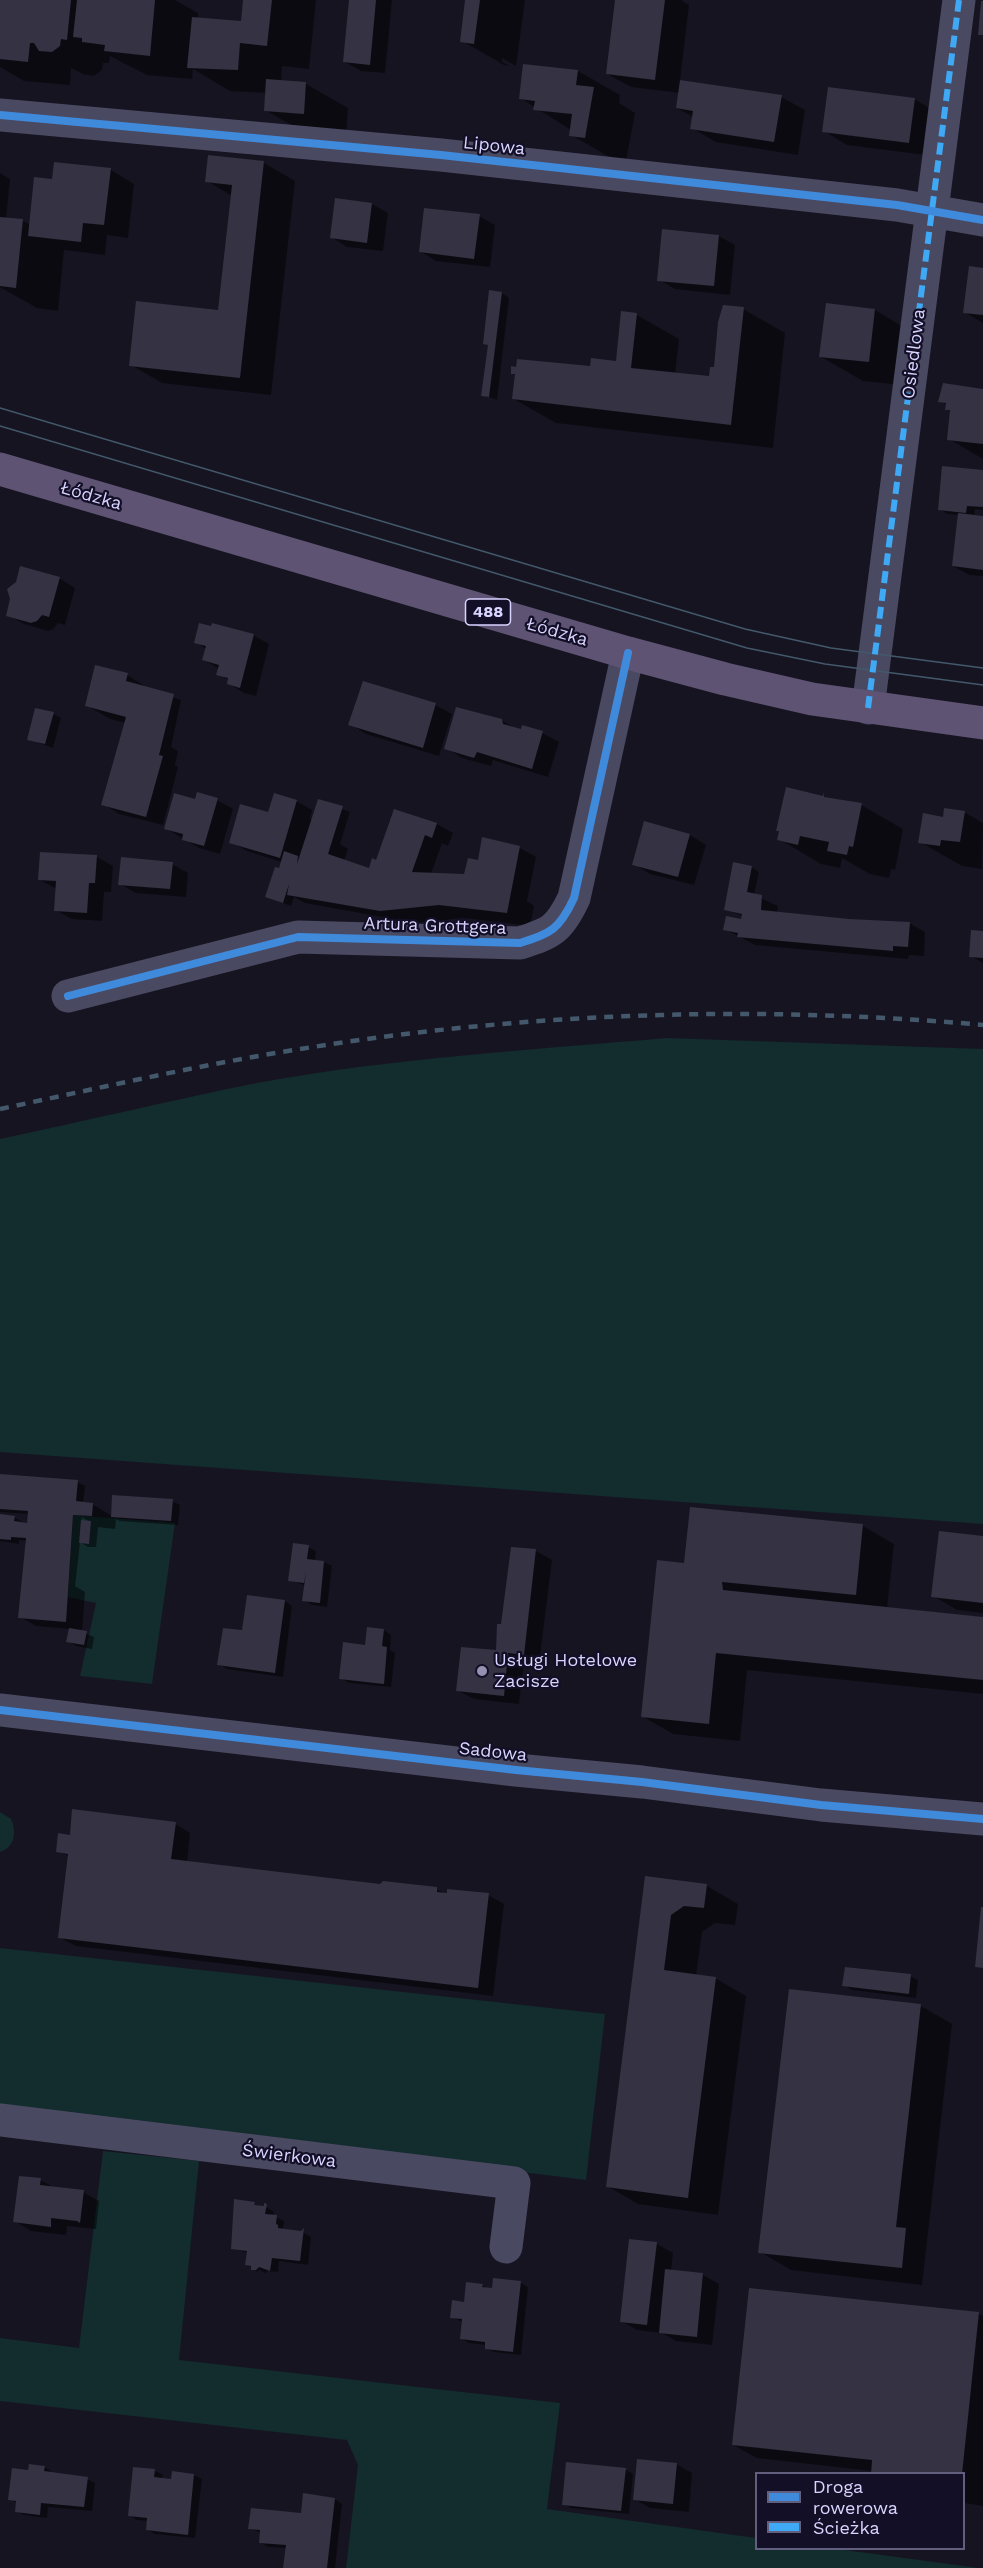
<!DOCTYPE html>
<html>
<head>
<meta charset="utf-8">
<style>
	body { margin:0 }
	#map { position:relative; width:983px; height:2568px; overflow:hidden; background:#161421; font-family:"Work Sans",sans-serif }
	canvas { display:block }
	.legend { position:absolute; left:755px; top:2472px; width:210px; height:78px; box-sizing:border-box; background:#130f26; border:2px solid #625e7d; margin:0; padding:8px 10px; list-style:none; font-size:18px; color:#d9d4ff }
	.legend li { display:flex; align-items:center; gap:12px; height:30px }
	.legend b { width:30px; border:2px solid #625e7d }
</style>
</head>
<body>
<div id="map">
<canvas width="983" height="2568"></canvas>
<ul class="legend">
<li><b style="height:8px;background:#408adc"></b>Droga rowerowa</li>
<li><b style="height:8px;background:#3fa9f5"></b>Ścieżka</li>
</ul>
</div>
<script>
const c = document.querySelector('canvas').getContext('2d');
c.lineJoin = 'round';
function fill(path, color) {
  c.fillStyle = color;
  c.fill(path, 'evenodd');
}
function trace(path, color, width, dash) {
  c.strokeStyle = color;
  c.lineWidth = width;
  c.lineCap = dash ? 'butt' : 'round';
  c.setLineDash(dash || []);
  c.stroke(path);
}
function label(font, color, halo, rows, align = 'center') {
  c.font = font + ' "Work Sans",sans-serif';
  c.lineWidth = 4.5;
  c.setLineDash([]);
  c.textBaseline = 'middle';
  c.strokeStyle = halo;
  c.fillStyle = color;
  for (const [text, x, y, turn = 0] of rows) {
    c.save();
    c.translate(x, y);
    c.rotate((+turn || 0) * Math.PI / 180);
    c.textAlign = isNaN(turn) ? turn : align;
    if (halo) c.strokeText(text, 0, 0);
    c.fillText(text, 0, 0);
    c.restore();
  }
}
fill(new Path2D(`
	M667,1038L983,1049V1524L0,1452V1139C86,1121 171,1100 257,1083C392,1058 530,1050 667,1038Z
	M73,1515L175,1523L152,1684L80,1676L96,1603L68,1597Z
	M0,1812L11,1819C17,1832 15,1847 0,1852Z
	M0,1948L605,2014L586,2180L0,2107Z
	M103,2151L199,2161L179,2360L560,2403L547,2509L756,2538V2548L837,2549L979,2568H346L358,2465L347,2440L0,2401V2338L79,2348Z`), '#132c2d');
fill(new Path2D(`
	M0,0H175L198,13V19L242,22L245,0H316L309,69L282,66L281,82L306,84L348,108L346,137L307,134L265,110L267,93L230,91L193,69L192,79L147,75L110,56L109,63H103L102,70L94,76L83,74L71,68L70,85L24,81L0,67Z
	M351,0H392L385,73L361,71L345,62Z
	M467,0H525L516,66L502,58V62L510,66L504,65L462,41Z
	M616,0H681L689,5L680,81L781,97L805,110L798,155L716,142L692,128L693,117L677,108L680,93L631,87L607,74Z
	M525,65L578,71L620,95L619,103L635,113L626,161L613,159L571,135V130L520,98Z
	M914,99L938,113L933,156L847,145L824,131Z
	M210,157L264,163L295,181L271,395L162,383L131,365L220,311L232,196L207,181Z
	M111,170L134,184L128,238L107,235L105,255L64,250L58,311L37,308L0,287V173L10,179L6,219L23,221L30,225L54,181Z
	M336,200L372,204L388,213L383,251L347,247L331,237Z
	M479,216L495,225L490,267L436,261L420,251Z
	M719,236L735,245L730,295L675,289L659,280Z
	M983,270V323L964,312Z
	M502,293L509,298L497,400L483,395L489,346L485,343Z
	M743,309L785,333L773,448L556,423L514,399L517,376L512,373L591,368L617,363L637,315L679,339L675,374L710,378Z
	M875,310L917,335L911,386L863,381L821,357Z
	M983,390V459L949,439L952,412L947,409V405L940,401Z
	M983,472V510L975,509L974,516L983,517V576L969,575L953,566L959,515L947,514L940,509Z
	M59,578L75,588L65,625L58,623L53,629L48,631L24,624L8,615Z
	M253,635L269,644L256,696L244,693L228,683L229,680L218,674L219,669L203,659L206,649L196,642Z
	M127,675L151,690L181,700L171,747L178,751L175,765L178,767L163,825L119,814L103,804L126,723L110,719L86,705Z
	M435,705L452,714L439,756L366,734L350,724Z
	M457,709L503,721L518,730L542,733L559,742L548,777L493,760L491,766L462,758L446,748Z
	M53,714L61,718L53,748L29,739Z
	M824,798L861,805L903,829L895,870L891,869L889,878L870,874L842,858L840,868L821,864L779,839Z
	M196,800H217L233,809L220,854L199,848L165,828Z
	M319,800L350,812L340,844L348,849L344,861L370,870L377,862L395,810L437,824L453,833L448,846L442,843L431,874L466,875L478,862L483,839L520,848L536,857L527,901L534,906L530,926L464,918L405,924L398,920L305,903L294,897L291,906L267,897L282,862L247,851L231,842L269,814L296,801L312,810L310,819L313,820Z
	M964,812L983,823L982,869L962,866L920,842L944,818Z
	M645,823L690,835L706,845L694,885L650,874L634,864Z
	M97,857L113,866L111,892H104L102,921L72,919L55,910L57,889L40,880Z
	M172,864L188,873L186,897L136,893L120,884Z
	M751,867L759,872L754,895L778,906L777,913L849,920L909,923L925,932L924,956L909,955L908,959L755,945L725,929L742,921L743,916L725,909Z
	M983,933V963L971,956Z
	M0,1475L77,1482L85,1486L83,1503L92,1504L112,1516L172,1501L180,1505L178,1525L120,1521L116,1519L115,1529L98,1527L96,1547H88L80,1542L75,1586L85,1592L82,1632L94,1637L92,1649L76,1646L68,1641L70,1629L36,1626L20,1617L27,1541L19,1540V1544L0,1541V1516L14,1517L22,1522V1524L28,1525L29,1514L0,1512ZM82,1517L91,1523L81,1522Z
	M863,1526L894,1544L887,1609L983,1618V1694L747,1670L740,1741L673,1734L642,1716L686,1565Z
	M983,1537V1613L957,1610L933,1596Z
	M308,1547L316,1551L315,1561L324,1562L332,1566L327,1607L312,1605L304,1600L306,1586L290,1580Z
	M512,1548L536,1551L552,1560L539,1664L524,1662L519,1704L474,1699L457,1690L498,1652Z
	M285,1601L292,1606L283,1677L227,1669L219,1664L244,1632Z
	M384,1630L391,1635L390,1650L395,1653L391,1687L349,1683L341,1678Z
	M174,1823L190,1833L187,1863L380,1886L436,1889L446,1894L488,1895L504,1904L493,1996L76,1946L59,1937L69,1856L57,1851L71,1836Z
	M646,1878L707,1886L738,1904L735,1925L715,1923L702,1932L696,1976L715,1978L746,1996L718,2215L638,2204L607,2186Z
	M910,1976L918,1980L916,1998L852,1990L844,1985Z
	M921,2006L952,2024L922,2285L791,2270L760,2252Z
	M40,2180L55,2188L83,2192L99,2201L96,2229L67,2226L66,2235L31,2231L15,2221Z
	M266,2207L274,2212L273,2216L284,2221L283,2229L303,2232L311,2237L308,2265L279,2261L278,2272L267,2271L265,2273L258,2269V2272L246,2264L248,2253L232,2248Z
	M657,2244L673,2253L671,2271L703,2275L719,2284L712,2345L676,2341L662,2333L637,2330L621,2321Z
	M521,2283L528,2287L521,2355L494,2352L486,2348L487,2345L469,2343L461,2338L463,2322L452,2317L482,2285L490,2290Z
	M979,2314L983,2316V2506L964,2503V2474H872V2471L757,2458L733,2445Z
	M568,2463L626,2470L633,2474L629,2514L571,2508L563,2504Z
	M676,2464L692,2473L689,2512L650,2508L634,2499Z
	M45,2467L52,2472V2474L87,2479L95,2483L92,2511L48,2507L47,2518L24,2515L16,2511L17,2503L10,2499L30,2471Z
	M134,2468L155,2471L163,2475L162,2479L172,2480L194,2475L202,2479L195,2538L155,2534L148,2530L149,2521L137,2520L129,2515Z
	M335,2499L342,2504L335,2568H285L287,2548L268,2547L260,2542L261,2533L250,2528L302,2515Z`), '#0007');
fill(new Path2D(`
	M0,0H71L67,40L61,39L60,46L52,52L39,51L34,43H30L28,62L0,59Z
	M77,0H155L150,56L104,51L105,45L82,42V38L73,37Z
	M243,0H272L267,46L240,43L238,70L187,68L192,17L241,21Z
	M349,0H376L370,65L343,62Z
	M465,0H480L474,44L460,42Z
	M615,0H665L655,80L606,74Z
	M981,1H983V35H978Z
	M523,64L578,70L576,85L594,87L585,138L569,136L572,114L533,110L535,101L519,99Z
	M266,79L306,82L304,114L264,111Z
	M680,80L782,95L774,142L690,129L693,111L676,108Z
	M828,87L915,98L909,143L822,132Z
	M208,155L264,161L240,378L129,366L136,301L218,310L232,185L205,182Z
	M54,162L111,168L104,225L83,223L81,242L28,236L34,177L52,179Z
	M335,198L372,203L367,243L330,238Z
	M424,208L480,214L474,259L419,252Z
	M0,217L23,219L16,288L0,286Z
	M662,229L719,235L714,286L657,281Z
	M969,266L983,268V315L963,313Z
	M489,290L502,292L489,397L481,396L488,345L483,344Z
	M826,303L875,309L869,362L819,357Z
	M723,305L744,307L731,425L512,399L515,374H511V366L516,367L517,359L590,366L591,358L616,361L621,311L637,313L631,368L709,376L710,367H714L718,322Z
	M943,383L983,389V444L947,440L950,410H945L946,403L938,402Z
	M942,466L983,470V507L967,506L966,513L938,510Z
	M958,513L983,516V570L952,566Z
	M20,566L60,577L49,617L42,615L37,621L31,623L6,616L10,599L7,589L16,582Z
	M199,623L211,626L212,623L254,634L240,688L227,684L228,678L216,675L219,665L202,660L206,646L194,643Z
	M95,665L128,673L126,681L174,694L159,755L163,756L146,817L101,805L126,717L85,706Z
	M363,681L436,703L423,748L348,725Z
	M456,707L502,719L503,724L521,729L522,725L543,731L532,769L477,752L474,758L444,749Z
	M35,708L54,712L45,744L27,740Z
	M786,787L823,796L824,792V797L862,803L853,847L849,846L847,855L827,851L829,842L800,836L798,845L777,840L779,831H776Z
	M197,792L218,798L204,846L182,840L183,834L164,829L174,793L195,799Z
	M274,793L297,800L280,858L229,843L240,804L268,812Z
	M318,799L343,806L328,854L369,868L372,858L376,860L394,809L437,823L432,838L425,835L412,872L464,874L468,858L478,860L482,837L520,846L507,913L439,905L380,911L287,895L289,884L283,903L265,897L275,867L279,868L284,851L298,856L297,864Z
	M944,808L965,811L960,842L941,840L940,846L918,843L923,813L943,817Z
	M644,821L690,834L678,877L632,865Z
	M40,852L97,855L95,883H89L87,913L54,911L56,881L38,880Z
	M121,857L173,862L170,889L118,885Z
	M733,862L752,866L747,892L762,895L761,910L849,919L910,922L908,947L893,946V951L737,937L738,933L723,930L726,916L741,919L742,914L724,910Z
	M971,930L983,931V958L969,957Z
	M0,1474L78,1480L76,1501L93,1503L92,1516L73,1515L66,1622L18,1618L26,1538L11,1537V1540L0,1539V1514L15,1516L14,1521L27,1523L28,1511L0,1509Z
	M112,1495L173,1499L171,1521L111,1517Z
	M690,1507L863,1524L856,1595L722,1582L723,1590L983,1617V1680L716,1653L709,1724L641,1717L657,1560L684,1563Z
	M81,1520L91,1521L89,1544L79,1543Z
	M939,1531L983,1536V1603L931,1597Z
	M293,1543L309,1545L307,1559L324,1561L320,1603L302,1601L306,1572L304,1583L288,1581Z
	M511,1547L536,1549L524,1655L508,1653L504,1696L456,1691L461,1647L496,1650L497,1624H501Z
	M247,1595L285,1600L275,1673L217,1665L223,1628L242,1630Z
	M367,1627L384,1629L382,1646L387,1647L384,1684L339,1679L343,1642L365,1645Z
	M69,1628L87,1631L84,1645L66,1642Z
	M72,1809L176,1822L171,1859L380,1884L383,1881L437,1887V1892L447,1893V1889L489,1893L478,1988L58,1938L68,1854L56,1852L58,1833L70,1835Z
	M645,1876L707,1884L704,1908L684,1906L671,1915L664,1970L716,1977L688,2198L606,2187Z
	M981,1907H983V1968L975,1967Z
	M845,1967L911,1974L909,1994L842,1986Z
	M789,1989L921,2004L896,2227L906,2228L902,2268L758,2253Z
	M19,2176L41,2178L40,2185L84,2190L80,2223L77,2221L51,2218V2227L13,2222Z
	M234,2199L255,2202L254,2205L264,2206V2203L267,2204L265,2214L277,2215L276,2224L278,2225V2228L301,2231L304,2228L300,2261L272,2258L270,2271L259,2267L256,2270H251V2266L245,2265L247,2251L231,2249Z
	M629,2239L657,2242L647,2325L620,2322Z
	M665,2269L703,2273L697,2337L659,2333Z
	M493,2278L521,2281L513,2352L485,2349V2342L460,2339L462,2319L450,2318L452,2300L464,2302L466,2282L483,2284L482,2287L492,2288Z
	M749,2288L979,2312L962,2474H871L872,2460L732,2445Z
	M637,2459L677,2463L673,2504L633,2500Z
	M566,2462L626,2468L621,2511L562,2505Z
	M29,2464L45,2466L44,2471L88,2477L84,2507L41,2503L40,2515L15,2512L16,2501L8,2500L12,2468L28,2470Z
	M133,2467L155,2469L154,2477L171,2479L172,2471L194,2474L188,2535L146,2530L147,2518L128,2516Z
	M303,2493L335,2498L327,2568H283L286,2545L259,2543L260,2530L248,2529L251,2508L301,2513Z`), '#343243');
trace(new Path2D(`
	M0,115L441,155L897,205L983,220
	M868,708L959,0
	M68,996L298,937L520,943C551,933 559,930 574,898L628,653
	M0,2120L514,2183L506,2247`), '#4a4962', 33);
trace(new Path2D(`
	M0,1710L516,1770L642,1782L821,1805L983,1819`), '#4a4962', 33);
trace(new Path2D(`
	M0,469L628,653L725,679L812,699L983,723`), '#5e5373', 33);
trace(new Path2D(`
	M0,408L745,629L831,648L983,668
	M0,426L747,648L825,664L983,685`), '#43596b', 1.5);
trace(new Path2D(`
	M0,1109C104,1087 208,1063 313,1047C534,1012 760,1005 983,1025`), '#43596b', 4.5, [9, 8]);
trace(new Path2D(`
	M868,708L959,0`), '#3fa9f5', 6, [12, 6]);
trace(new Path2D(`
	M0,115L441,155L897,205L983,220
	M68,996L298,937L520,943C551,933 559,930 574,898L628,653
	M0,1710L516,1770L642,1782L821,1805L983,1819`), '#408adc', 8);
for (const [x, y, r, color] of [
	[482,1671,6,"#9591b1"]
]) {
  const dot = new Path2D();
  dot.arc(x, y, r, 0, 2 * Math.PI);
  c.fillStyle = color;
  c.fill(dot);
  trace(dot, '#130f26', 2);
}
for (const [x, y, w] of [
	[488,612,45]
]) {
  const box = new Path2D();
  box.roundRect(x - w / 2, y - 13, w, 26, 4.5);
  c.fillStyle = '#130f26';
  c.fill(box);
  trace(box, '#d9d4ff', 1.5);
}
label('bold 16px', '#d9d4ff', null, [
	["488",488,612]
]);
label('18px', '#d9d4ff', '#130f26', [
	["Lipowa",494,146,6],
	["Osiedlowa",914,354,-83],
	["Łódzka",91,496,16],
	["Łódzka",557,632,16],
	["Artura Grottgera",435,926,2],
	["Sadowa",493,1752,6],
	["Świerkowa",289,2156,7]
]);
label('18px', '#d9d4ff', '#130f26', [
	["Usługi Hotelowe",494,1661],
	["Zacisze",494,1682]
], 'left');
</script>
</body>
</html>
